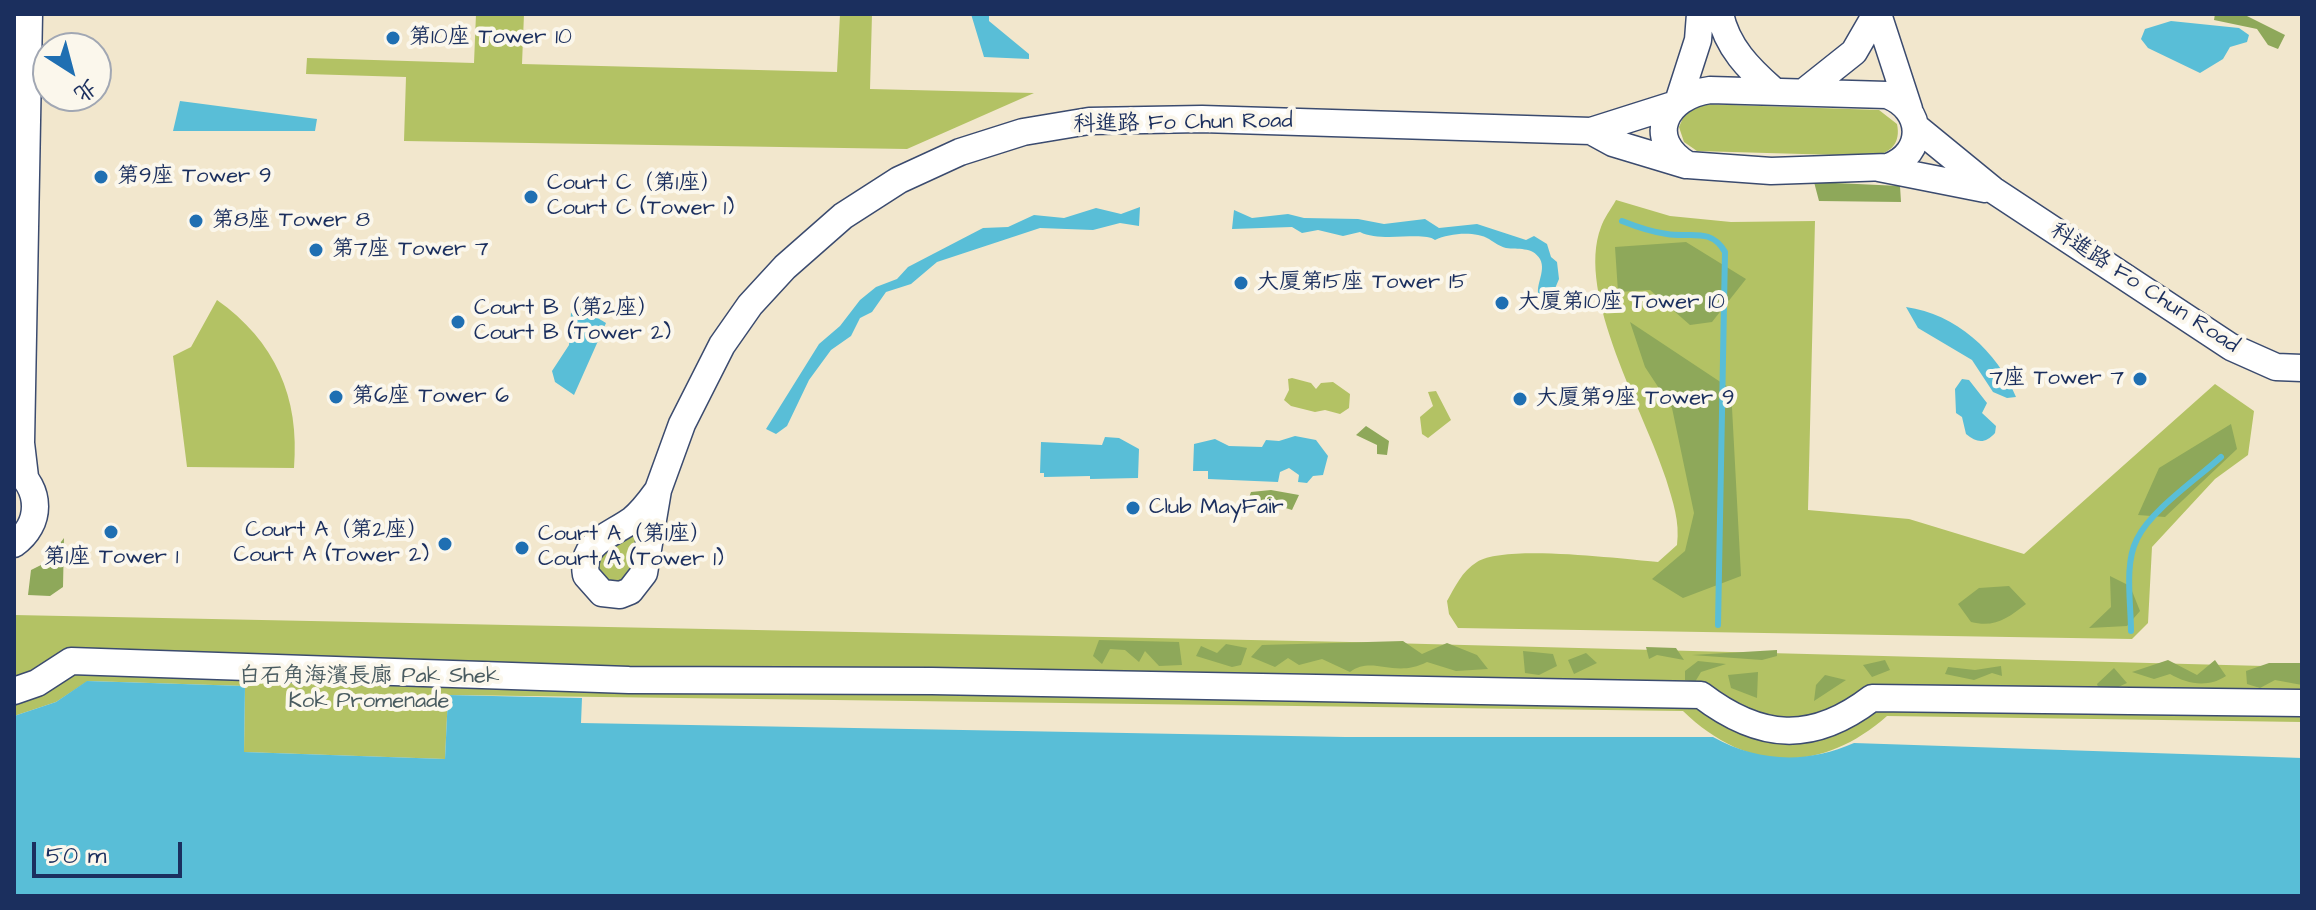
<!DOCTYPE html>
<html>
<head>
<meta charset="utf-8">
<style>
	body { margin:0 }
	#map { position:relative; width:2316px; height:910px; overflow:hidden; background:#f2e7cd; font-family:"Architects Daughter","LXGW WenKai TC",sans-serif }
	canvas { display:block }
	.frame { position:absolute; inset:0; border:16px solid #1b2f5e; pointer-events:none }
	.north { position:absolute; left:32px; top:32px; width:80px; height:80px; box-sizing:border-box; background:#fbf7ec; border:2px solid #a1a7b3; border-radius:50%; rotate:144deg; font-size:22px; font-weight:700; line-height:32px; text-align:center; color:#1b2f5e }
	.north::after { content:''; display:block; margin:auto; width:28px; height:36px; background:#1f6fb2; clip-path:polygon(50% 0,100% 100%,50% 72%,0 100%) }
	.scale { position:absolute; left:32px; top:842px; width:150px; height:36px; box-sizing:border-box; border:4px solid #1b2f5e; border-top:0; padding-left:10px; font-size:24px; line-height:28px; white-space:nowrap; color:#1b2f5e; -webkit-text-stroke:6px #fbf7ec; paint-order:stroke }
</style>
</head>
<body>
<div id="map">
<canvas width="2316" height="910"></canvas>
<div class="frame"></div>
<div class="north">北</div>
<div class="scale">50 m</div>
</div>
<script>
const c = document.querySelector('canvas').getContext('2d');
c.lineJoin = 'round';
function fill(path, color) {
  c.fillStyle = color;
  c.fill(path, 'evenodd');
}
function trace(path, color, width, dash) {
  c.strokeStyle = color;
  c.lineWidth = width;
  c.lineCap = dash ? 'butt' : 'round';
  c.setLineDash(dash || []);
  c.stroke(path);
}
function label(font, color, halo, rows, align = 'center') {
  c.font = font + ' "Architects Daughter","LXGW WenKai TC",sans-serif';
  c.lineWidth = 8;
  c.setLineDash([]);
  c.textBaseline = 'middle';
  c.strokeStyle = halo;
  c.fillStyle = color;
  for (const [text, x, y, turn = 0] of rows) {
    c.save();
    c.translate(x, y);
    c.rotate((+turn || 0) * Math.PI / 180);
    c.textAlign = isNaN(turn) ? turn : align;
    if (halo) c.strokeText(text, 0, 0);
    c.fillText(text, 0, 0);
    c.restore();
  }
}
fill(new Path2D(`
	M476,14H524L522,64L837,72L840,14H872L870,89L1034,93L907,149L404,141L406,77L306,74L307,58L474,63Z
	M1702,104L1879,110L1897,124C1901,143 1891,153 1873,156L1697,151L1684,142L1679,127L1686,111Z
	M1616,200L1670,216L1731,222L1815,221L1808,510L1909,519L2024,554L2215,384L2254,411L2248,455L2215,479L2152,547L2148,623L2132,639L1458,628L1449,614L1447,601C1455,587 1462,571 1477,562C1506,544 1620,559 1658,562L1677,545C1680,521 1673,502 1666,479C1645,412 1575,295 1601,227C1604,218 1611,209 1616,200Z
	M217,300C275,341 300,397 294,468L187,467L173,356L191,347Z
	M1292,378L1311,383L1316,389L1321,383L1333,382L1350,394L1349,408L1340,414L1325,410L1315,412L1291,406L1284,400L1289,390L1288,379Z
	M1436,391L1451,420L1428,438L1422,434L1420,417L1433,406L1428,392Z
	M648,520L628,581C614,582 607,583 598,571L600,551L629,538Z
	M14,615L1350,642L2302,667V722L1887,716C1821,774 1747,773 1683,711L448,695L445,759L244,752L245,686L88,681L56,702L14,716Z`), '#b3c264');
fill(new Path2D(`
	M2215,14H2243L2285,35L2278,49L2268,45L2257,29L2214,20Z
	M1814,182L1900,186L1901,202L1819,201Z
	M1686,242L1746,279L1712,322L1690,325L1650,290L1618,292L1615,247Z
	M1630,322L1731,389L1741,576L1683,598L1652,579L1685,551L1694,513L1672,408L1645,367Z
	M2231,424L2237,449L2165,517L2138,515L2159,468Z
	M1366,426L1389,441L1387,455L1377,454V445L1356,435Z
	M1271,490L1299,495L1292,510L1273,504L1256,507L1247,503L1251,492Z
	M64,538L63,587L50,596L28,595L31,570L45,563Z
	M2110,576L2130,586L2140,611L2127,626L2089,628L2111,607Z
	M2009,586L2026,604C2008,618 1995,628 1971,622L1958,604L1979,588Z
	M1099,640L1179,642L1182,665L1159,666L1145,651L1139,662L1125,650L1110,649L1102,664L1093,656Z
	M1403,641L1422,654L1447,643L1477,655L1488,669L1456,671L1427,662C1394,679 1373,655 1350,672L1322,659L1299,665L1288,658L1275,667L1251,657L1262,645Z
	M1226,644L1247,648L1241,665L1232,667L1196,656L1201,646L1217,653Z
	M1646,647L1676,648L1684,660L1657,655L1649,659Z
	M1777,650V656L1762,660L1692,655Z
	M1523,651L1553,654L1557,666L1539,675L1525,673Z
	M1586,653L1597,663L1574,674L1568,660Z
	M1885,660L1890,670L1872,677L1863,665Z
	M2168,660L2197,675L2215,660L2226,676C2208,688 2187,684 2170,674L2154,679L2132,672Z
	M1698,661L1726,664L1701,672L1695,682L1685,680V671Z
	M2269,663H2302V685L2275,680L2260,688L2247,684L2246,671Z
	M2001,666L2002,676L1992,673L1974,680L1945,674L1948,667L1975,670Z
	M2114,668L2127,683L2101,695L2097,684Z
	M1758,672L1757,698L1731,688L1728,675Z
	M1825,675L1846,680L1814,701L1816,685Z`), '#8ea85a');
fill(new Path2D(`
	M971,14H989V21L1029,54V59L984,57Z
	M2171,21L2239,28L2249,35L2247,42L2230,47L2223,59L2200,73L2148,48L2141,39L2145,29Z
	M180,101L317,119L315,131H173Z
	M1140,207L1139,226L1120,223L1093,230L1040,228L937,262L911,284L886,292L872,312L860,318L851,336L831,350L809,380L787,426L776,434L766,429L819,344L840,326L860,300L876,287L897,279L908,267L983,228L1008,227L1034,215L1064,218L1096,208L1121,214Z
	M1234,210L1252,218L1288,214L1304,218L1358,219L1384,224L1425,219L1439,228L1477,224L1526,240L1534,236L1547,244L1551,257L1557,262L1559,279L1551,298L1540,299C1533,287 1547,272 1540,259C1532,246 1518,250 1506,248C1499,246 1495,243 1489,239C1475,231 1450,233 1435,240C1423,231 1381,243 1360,232L1343,236L1318,230L1302,233L1292,227L1232,229Z
	M1906,307C1956,314 1997,351 2016,397L2007,398L1993,392L1972,360L1918,328Z
	M581,308L606,323L574,395L555,382L552,371L569,345L571,313Z
	M1962,379L1969,380L1987,403L1982,413L1996,426L1995,433C1985,444 1977,443 1966,434L1962,417L1956,413L1955,389Z
	M1295,436L1316,440L1328,456L1323,475L1313,476L1307,483L1298,482L1299,475L1289,468L1280,472L1278,482L1208,479V471H1193L1194,444L1215,439L1229,446L1262,447L1266,440L1279,441Z
	M1105,437L1119,438L1139,449L1138,478L1090,479V476L1044,477V473H1040L1041,442L1102,445Z
	M87,681L245,686L244,752L445,759L448,695L582,698L581,723L1345,737H1713C1758,762 1807,764 1854,743L2302,758V896H14V716L56,702Z`), '#59bed7');
trace(new Path2D(`
	M1622,221C1637,227 1651,232 1667,234C1690,238 1711,227 1725,252L1718,625
	M2131,631C2131,603 2124,564 2137,539C2150,511 2198,478 2221,457`), '#59bed7', 6);
const minor = new Path2D(`
	M1720,14C1727,47 1749,69 1773,90
	M1878,14L1909,109
	M1710,90L1887,95C1924,109 1926,153 1888,167L1771,171L1688,165C1644,139 1665,96 1710,90Z
	M1805,91L1854,52L1876,14
	M1679,99L1698,40L1700,14
	M1916,127L1993,190L2231,347L2276,367L2302,368
	M1591,131L1613,143L1686,165
	M1879,168L1985,189
	M14,468C42,489 42,524 14,544
	M25,477L21,443L29,14
	M658,490C650,501 643,511 632,520C610,536 580,542 586,575L602,593L620,595L630,591L644,573L658,490L682,424L722,345L750,305L785,267L843,216L899,180L960,152L1023,132L1089,121L1202,119L1591,131L1673,105
	M14,691L37,683L71,661L629,680L932,681L1701,695C1760,740 1812,744 1872,698L2302,703`);
trace(minor, '#3b4b6f', 29);
trace(minor, '#fff', 26);
for (const [x, y, r, color] of [
	[393,38,8,"#1f6fb2"],
	[101,177,8,"#1f6fb2"],
	[531,197,8,"#1f6fb2"],
	[196,221,8,"#1f6fb2"],
	[316,250,8,"#1f6fb2"],
	[1241,283,8,"#1f6fb2"],
	[1502,303,8,"#1f6fb2"],
	[458,322,8,"#1f6fb2"],
	[2140,379,8,"#1f6fb2"],
	[336,397,8,"#1f6fb2"],
	[1520,399,8,"#1f6fb2"],
	[1133,508,8,"#1f6fb2"],
	[111,532,8,"#1f6fb2"],
	[445,544,8,"#1f6fb2"],
	[522,548,8,"#1f6fb2"]
]) {
  const dot = new Path2D();
  dot.arc(x, y, r, 0, 2 * Math.PI);
  c.fillStyle = color;
  c.fill(dot);
  trace(dot, '#fbf7ec', 3);
}
label('22px', '#1b2f5e', '#fbf7ec', [
	["第10座 Tower 10",409,38],
	["第9座 Tower 9",117,177],
	["Court C（第1座）",547,184],
	["Court C (Tower 1)",547,209],
	["第8座 Tower 8",212,221],
	["第7座 Tower 7",332,250],
	["大厦第15座 Tower 15",1257,283],
	["大厦第10座 Tower 10",1518,303],
	["Court B（第2座）",474,309],
	["Court B (Tower 2)",474,334],
	["7座 Tower 7",2124,379,"right"],
	["第6座 Tower 6",352,397],
	["大厦第9座 Tower 9",1536,399],
	["Club MayFair",1149,508],
	["Court A（第2座）",429,531,"right"],
	["Court A (Tower 2)",429,556,"right"],
	["Court A（第1座）",538,535],
	["Court A (Tower 1)",538,560],
	["第1座 Tower 1",111,558,"center"]
], 'left');
label('22px', '#1b2f5e', '#fbf7ec', [
	["科進路 Fo Chun Road",1183,124,-1],
	["科進路 Fo Chun Road",2144,289,33]
]);
label('22px', '#495b60', '#fbf7ec', [
	["白石角海濱長廊 Pak Shek",369,677],
	["Kok Promenade",369,702]
]);
</script>
</body>
</html>
